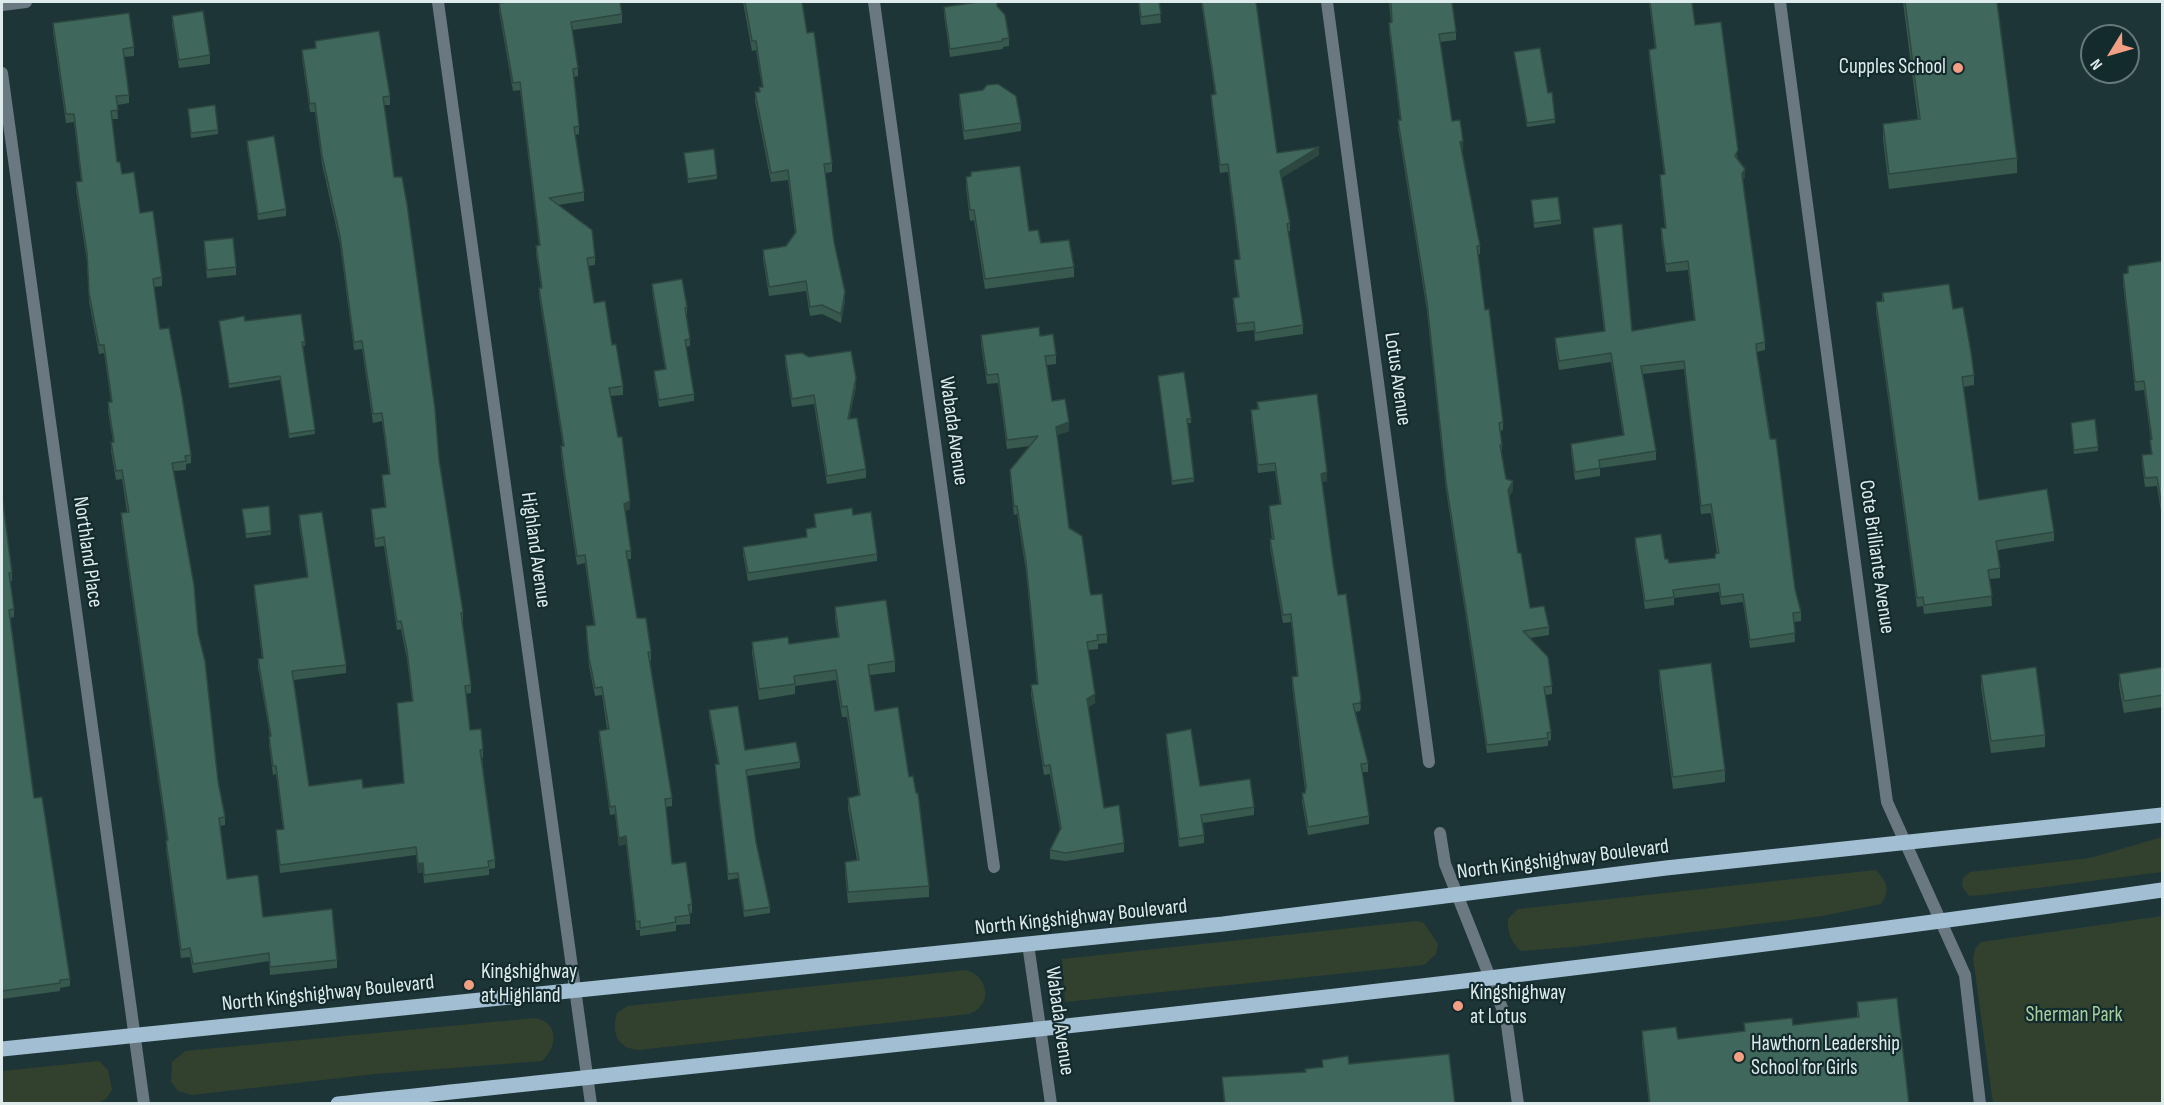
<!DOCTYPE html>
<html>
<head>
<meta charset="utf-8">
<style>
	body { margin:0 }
	#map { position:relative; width:2164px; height:1105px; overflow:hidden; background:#1e3538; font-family:"Sofia Sans Condensed",sans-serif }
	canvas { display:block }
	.frame { position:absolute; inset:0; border:3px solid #deebed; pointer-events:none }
	.north { position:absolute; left:2080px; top:24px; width:60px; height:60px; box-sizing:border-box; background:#142b2e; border:2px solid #65787a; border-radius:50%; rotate:233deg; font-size:16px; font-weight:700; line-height:24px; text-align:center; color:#deebed }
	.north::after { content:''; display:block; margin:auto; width:21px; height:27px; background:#f39f83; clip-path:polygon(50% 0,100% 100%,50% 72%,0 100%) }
</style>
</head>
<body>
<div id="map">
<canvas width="2164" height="1105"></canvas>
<div class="frame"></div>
<div class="north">N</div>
</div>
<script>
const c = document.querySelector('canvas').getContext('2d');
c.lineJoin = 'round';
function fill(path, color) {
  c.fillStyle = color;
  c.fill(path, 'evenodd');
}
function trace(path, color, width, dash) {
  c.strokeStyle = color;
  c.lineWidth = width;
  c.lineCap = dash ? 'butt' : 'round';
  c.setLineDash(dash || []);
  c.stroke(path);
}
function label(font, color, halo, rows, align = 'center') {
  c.font = font + ' "Sofia Sans Condensed",sans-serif';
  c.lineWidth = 4.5;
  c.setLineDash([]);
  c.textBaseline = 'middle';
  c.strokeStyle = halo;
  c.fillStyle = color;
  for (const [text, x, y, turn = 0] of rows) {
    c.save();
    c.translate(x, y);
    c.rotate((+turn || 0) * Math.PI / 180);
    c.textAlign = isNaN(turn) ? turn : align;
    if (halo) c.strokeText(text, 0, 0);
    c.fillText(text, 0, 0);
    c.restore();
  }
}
fill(new Path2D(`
	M2162,837V872L1982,895L1969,896L1962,886L1963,878L1970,872L2090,858Z
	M1876,870C1887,882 1891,890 1881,904L1822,916L1573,947L1521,951C1511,942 1507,932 1508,919L1518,909Z
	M2162,916V1103H1993L1973,958L1975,949L1981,942Z
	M1416,921L1424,923L1438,944L1436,954L1424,965L1065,1002L1062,959Z
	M966,970C989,976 993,1006 969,1014L638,1050C617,1048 611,1032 617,1013L627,1006Z
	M535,1018C559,1022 558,1047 542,1061L375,1074L192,1095L178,1091L171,1082L172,1062L185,1051Z
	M99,1061L108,1070L112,1090L106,1099L98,1103H2V1071Z`), '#32402e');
trace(new Path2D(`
	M438,2L591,1104
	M874,2L994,867
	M1327,2L1429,762
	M1780,2L1887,802L1965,975L1980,1104
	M2,5L26,2
	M2,73L144,1104
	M1440,833L1445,864L1506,1018L1518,1104
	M1028,944L1051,1104`), '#6a7881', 12);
trace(new Path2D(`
	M2,1049L1223,924L1666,868L2162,815
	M338,1104C947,1039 1556,978 2162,890`), '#a2bed2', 15);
fill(new Path2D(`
	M743,2H802L807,33L832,163V172L825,173L834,242L845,301L841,323L822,314L810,316L806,291L769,296L763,259V250L786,246L795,233L788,180L771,182L755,101V92H759L762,87L756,50L752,51Z
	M1138,2H1159L1161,23L1141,25Z
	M1201,2H1256L1277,153L1319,155L1281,178L1290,223V231L1288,232L1303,325V334L1255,341L1254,330L1237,332L1233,306V298L1238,297L1234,268V260L1239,259L1228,172L1220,173L1211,103V95L1215,94Z
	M1389,2H1452L1456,32V40L1440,42L1452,121L1463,149L1462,150L1480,246V254H1478L1485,310L1503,422V430L1500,431L1502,445V453H1501L1506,479L1513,490L1509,497L1518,553L1530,608L1549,627V635L1530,638L1552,686V694L1545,695L1551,732V740L1548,741V746L1487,753L1446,490L1427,311L1398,128V120H1400L1389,31V23L1391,22Z
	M1649,2H1692L1695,25L1738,159L1745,177L1742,181L1765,342V350L1757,352L1795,589L1801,612V621L1794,622L1795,642L1750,648L1743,602L1721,605L1719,592L1674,598V605L1645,609L1635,546V538L1665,559L1669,563L1715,558V554L1717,553L1711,513L1701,514L1684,369L1643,374L1656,451V460L1600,468V476L1575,480L1571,452V444L1623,435L1611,362L1559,370L1555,346V338L1604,331L1593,236V228L1632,331L1694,320L1688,270L1666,272L1661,237V228H1665L1660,183V175L1664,174L1649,58V50L1655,49Z
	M1903,2H1997L2017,158V173L1889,189L1883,139V124L1918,120Z
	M499,3L622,14V23L572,30L578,68V76L574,77L579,126V134L575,135L584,192V201L558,205L595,257V265L588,266L594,303L612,345L623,386V395L611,396L630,509L625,511L631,551V559H628L637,618L651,652V660L650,661L672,798V806L666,807L672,864L692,904V913H690V924L676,925V931L640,936V930H636L626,844L619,846L615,814L610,815L599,739V731L607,729L602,695L595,696L589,666L586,635V626H594L585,563L577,565L565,485L561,455V446H563L539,296V288H541L536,254V246L539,245L520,90L513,91L499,11Z
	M944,7L1009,38V46L1003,47V49L950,57L944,15Z
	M172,16L210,55V64L179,68L172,24Z
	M53,23L134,47V56L124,57L129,95V103L117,105L118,119H112L117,162L122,174L140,213L162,277V286L154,287L159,324L191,455V463L186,464V470L174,471L198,633L218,781L225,817V825L220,826L227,879L263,917L337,960V968L270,975L269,961L193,973L190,957L181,958L166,849V841H167L121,521V513L127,512L122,479L116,480L111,451V442H113L108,411V402H111L104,353L99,354L89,301L87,262L76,190V182L81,181L74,122L66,123L53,32Z
	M315,41L390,96V105H384L391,154L463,612V621H462L471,685V693L466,694L470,730L483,750V758H482L495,860V868L489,869V875L424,883L423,872L418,873L416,855L280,873L276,838V830L283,829L276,774L273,775L269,744V736H270L258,667V659L262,658L254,593V585L307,577L299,523V515L346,665V673L294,680L309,786L363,788L404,783L397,703L412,701L407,659L401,629L397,630L384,546L375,547L371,517V509L385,507L382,483V475L389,474L382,421L373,423L362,349L354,350L340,244L322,164L315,112H310L302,58V50L315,48Z
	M1514,52L1548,93L1555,119V123L1527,127Z
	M959,94L1021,123V131L964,140L959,102Z
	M188,109L218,130V134L191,138Z
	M247,141L286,209V216L258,220L247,147Z
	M684,153L717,175V179L688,183Z
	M971,172L1041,243L1074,267V277L985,289L974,220L970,221L966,187V177L971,176Z
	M1531,200L1561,220V224L1534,228Z
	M204,241L236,267V275L207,278L204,250Z
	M2163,261V524L2157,486L2145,487L2142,464V455L2151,454L2150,440H2151L2144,390L2135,391L2123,283V274L2128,273V266Z
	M652,284L687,307V314H686L690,339V346L686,347L694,394V401L659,407L654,378V371L665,369L652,291Z
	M1882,293L1953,309L1974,375V385L1963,387L1979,500L2054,532V541L1998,550L2000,568V578L1990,579L1992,606L1924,614L1923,606L1917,607L1876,311V302L1882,301Z
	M219,321H245L305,342V346H303L315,434L289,438L280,380L229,388Z
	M981,335L1040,336L1056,355V364L1047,365L1052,401L1069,431L1057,435L1069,528L1090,592L1107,634V643L1098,644V649L1088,650L1095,703L1088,707L1104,808L1124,843V852L1066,861L1050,859V850L1060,830L1050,774L1044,775L1031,694V685L1037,684L1026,571L1017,514L1014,515L1010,479V470L1030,446L1007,449L998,383L987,384L981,344Z
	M785,355L856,387L849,419L866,469V478L827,484L814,404L792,407L785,363Z
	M1158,376L1191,419V423H1188L1194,482L1172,485Z
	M1257,402L1327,481L1322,482L1333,564L1338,595L1361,707L1360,711L1355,712L1368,763V772H1362L1369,816V824L1308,835L1302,802V793H1305V790L1292,685V677L1297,676L1291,622L1283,623L1270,547V539H1272L1269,514V506L1280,504L1275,471L1258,473L1251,418V410L1257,409Z
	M2071,423L2098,447V451L2074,454Z
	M2,496L12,573V581H10L14,609V617L10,618L34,798L70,979V986L60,988V991L2,999Z
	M242,509L271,531V535L246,538Z
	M814,514L853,515L877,554V561L748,581L743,554V547L806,537V529L815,527Z
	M835,607L895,661V672L870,675L875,711L909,777L929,886V897L848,903L845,872V862L857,860L848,808V798L859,796L847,717H842L836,680L795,686V694L759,700L752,653V642L789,644L838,637L835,618Z
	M2163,667V707L2124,713L2119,686V674Z
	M1659,670L1725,770V782L1673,789L1659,682Z
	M1981,675L2045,735V747L1991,753L1981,687Z
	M709,710L745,750L800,762V768L747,776L756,842L770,907V913L744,917L738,878L728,880L715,770V764H718L709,716Z
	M1166,734L1200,786L1254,807V815L1203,823L1204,835V843L1179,847L1166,742Z
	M1857,1002L1909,1104H1649L1642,1043V1031L1678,1039L1744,1032V1023L1793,1025L1857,1017Z
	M1322,1060L1349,1064L1455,1104H1224L1222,1077L1305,1072L1322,1067Z`), '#37594e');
fill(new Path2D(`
	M1463,141V149L1460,150V142Z
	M1319,147V155L1280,179V171Z
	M1745,169V177L1742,182V174Z
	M845,292V301L841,323V314Z
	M856,378V387L848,427V419Z
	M1069,422V431L1056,436V427Z
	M1327,472V481L1321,482V474Z
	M1513,481V490L1508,499V490Z
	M630,501V509L624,512V504Z
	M1095,694V703L1087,708V699Z
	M626,836V844L619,846V838Z
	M423,863V872L418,873V864Z`), '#2d4840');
const building = new Path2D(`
	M506,2H620L622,14L571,22L578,68L573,69L579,126L574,127L584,192L549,198L592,230L595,257L587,258L594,303L605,301L612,345L616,344L623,386L609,388L618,437H622L630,501L624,504L631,551H626L637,618H646L651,652H648L672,798L665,799L672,864L686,862L692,904L688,905L690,915L675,917L676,922L640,928V921L636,922L626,836L619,838L615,806L610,807L599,731L609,729L602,687L595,688L589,658L586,626L595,625L585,555L577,556L565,476L561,446H564L539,288H542L536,246L540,245L520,82L513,83L499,3Z
	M745,2H802L807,33L814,32L832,163L824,164L834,242L845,292L841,314L822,305L810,307L806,281L769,287L763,250L786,246L796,232L788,170L771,173L755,92H760L759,87H763L756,41H752Z
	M979,2H997V6L1005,15L1009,38L1002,39L1003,41L950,49L944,7Z
	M1139,2H1159L1161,14L1141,17Z
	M1202,2H1256L1277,153L1319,147L1280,171L1290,223L1287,224L1303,325L1255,333L1254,322L1237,324L1233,298L1239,297L1234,260L1240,259L1228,164L1220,165L1211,95L1216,94Z
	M1391,2H1452L1456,32L1439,34L1452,121L1460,120L1463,141L1460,142L1480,246H1477L1485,310L1489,309L1503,422L1499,423L1502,445H1500L1506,479L1513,481L1508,490L1518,553H1521L1530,608L1544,606L1549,627L1523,631L1548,657L1552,686L1544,687L1551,732L1547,733L1548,738L1487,745L1446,482L1427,302L1398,120H1401L1389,23L1392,22Z
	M1650,2H1692L1695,25L1721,22L1738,150L1735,156L1745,169L1742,174L1745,198L1765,342L1756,344L1757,355L1770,439H1776L1795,589L1801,612L1793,613L1795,633L1750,640L1743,594L1721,597L1719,584L1673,590L1674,597L1645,601L1635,538L1661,534L1665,559H1668L1669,563L1715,558V554L1719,553L1711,504L1701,506L1684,361L1641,366L1656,451L1599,460L1600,468L1575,472L1571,444L1624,435L1611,353L1559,361L1555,338L1605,331L1593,228L1622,224L1632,331L1695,320L1688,261L1666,264L1661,228H1666L1660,175L1665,174L1649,50L1656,48Z
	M1905,2H1997L2017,158L1889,174L1883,124L1920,119Z
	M203,11L210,55L179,60L172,16Z
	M129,13L134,47L123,49L129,95L116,96L118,110L111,111L117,162H120L122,174L134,172L140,213L153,211L162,277L153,279L159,324L160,329L169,328L182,396L191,455L185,456L186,461L172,463L194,585L198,633L205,661L218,781L225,817L219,818L227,879L258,875L263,917L332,909L337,960L270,967L269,953L193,964L190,948L181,950L166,841L168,840L121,513L129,512L122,470L116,471L111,442H114L108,402H112L104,345H99L89,293L87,253L76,182L82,181L74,114H66L53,23Z
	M379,31L390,96L383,97L391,154L394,177H402L407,204L435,409L439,460L463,612L461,613L471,685L465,686L470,730L481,729L483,750H480L495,860L488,861L489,867L424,875L423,863L418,864L416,847L280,865L276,830L284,829L276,766H273L269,736H271L258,659L263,658L254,585L308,577L299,515L322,512L346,665L292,671L309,786L362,779L363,788L404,783L397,703L413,701L407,651L401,621L397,622L384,537L375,539L371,509L386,507L382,475L390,474L382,413L373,414L362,341L354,342L340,236L322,156L315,103L310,104L302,50L316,48L315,41Z
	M1540,48L1548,93L1552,92L1555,119L1527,123L1514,52Z
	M998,84L1016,96L1021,123L964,131L959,94L983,90L987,85Z
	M215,105L218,130L191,133L188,109Z
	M274,136L286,209L258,214L247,141Z
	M714,149L717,175L688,179L684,153Z
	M1020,166L1029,231L1038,230L1041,243L1069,240L1074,267L985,279L974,210H970L966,177L971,176V172Z
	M1558,197L1561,220L1534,223L1531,200Z
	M233,238L236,267L207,270L204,241Z
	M2163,261V514L2157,477L2145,478L2142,455L2152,454L2150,440L2152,439L2144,381L2135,382L2123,274L2128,273V266Z
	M682,279L687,307L685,308L690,339L685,340L694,394L659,400L654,371L666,369L652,284Z
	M1949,284L1953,309L1963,307L1971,352L1974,375L1962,377L1979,500L2047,489L2054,532L1996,541L2000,568L1988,570L1992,596L1924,605L1923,597L1917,598L1876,302L1884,301L1882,293Z
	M301,314L305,342H302L315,430L289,434L280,376L229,384L219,321L244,316L245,321Z
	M1039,327L1040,336L1053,334L1056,355L1045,356L1052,401L1065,399L1069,422L1056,427L1069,528L1082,536L1090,592L1091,595L1102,594L1107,634L1097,635L1098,640L1087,642L1095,694L1087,699L1104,808L1119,805L1124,843L1066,853L1050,850L1061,828L1050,765L1044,766L1031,685L1038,684L1026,562L1017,506H1014L1010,470L1038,436L1007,440L998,374L987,375L981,335Z
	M851,351L856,378L848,419L857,418L866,469L827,476L814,395L792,399L785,355L802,353L809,357Z
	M1184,372L1191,419H1187L1194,478L1172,481L1158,376Z
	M1317,394L1327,472L1321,474L1333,564L1338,595L1346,594L1361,699L1360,703L1353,704L1368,763L1361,764L1369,816L1308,827L1302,793H1305L1306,786L1292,677L1298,676L1291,614L1283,615L1270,539H1274L1269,506L1281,504L1275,463L1258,465L1251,410L1259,409L1257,402Z
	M2095,419L2098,447L2074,450L2071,423Z
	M2,496L12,573H9L14,609L9,610L34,798L42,797L70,979L60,980V983L2,991Z
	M269,506L271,531L246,534L242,509Z
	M852,508L853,515L871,512L877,554L748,573L743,547L807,537L806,529L816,527L814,514Z
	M886,600L895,661L868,665L875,711L898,707L909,777L913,776L916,793H918L929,886L848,892L845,862L859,860L848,798L860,795L847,706L842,707L836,670L794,676L795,684L759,689L752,642L788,637L789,644L839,637L835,607Z
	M1711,663L1725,770L1673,777L1659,670Z
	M2036,667L2045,735L1991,741L1981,675Z
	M2163,667V695L2124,701L2119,674Z
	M738,706L745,750L796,742L800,762L746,770L756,842L770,907L744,911L738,873L728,874L715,764H719L709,710Z
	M1191,729L1200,786L1250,779L1254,807L1201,815L1204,835L1179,839L1166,734Z
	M1897,998L1909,1104H1650L1642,1031L1676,1027L1678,1039L1745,1031L1744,1023L1792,1018L1793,1025L1859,1017L1857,1002Z
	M1449,1054L1455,1104H1225L1222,1077L1306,1072L1305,1069L1323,1067L1322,1060L1348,1056L1349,1064Z`);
fill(building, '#40675b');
trace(building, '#2d4840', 1.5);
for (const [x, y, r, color] of [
	[1958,68,6,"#f39f83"],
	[469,985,6,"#f39f83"],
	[1458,1006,6,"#f39f83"],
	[1739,1057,6,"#f39f83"]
]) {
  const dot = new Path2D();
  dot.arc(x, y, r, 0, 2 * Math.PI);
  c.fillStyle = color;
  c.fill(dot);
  trace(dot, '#142b2e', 2);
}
label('21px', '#deebed', '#142b2e', [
	["Cupples School",1946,68,"right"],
	["Kingshighway",481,973],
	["at Highland",481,997],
	["Kingshighway",1470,994],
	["at Lotus",1470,1018],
	["Hawthorn Leadership",1751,1045],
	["School for Girls",1751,1069]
], 'left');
label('21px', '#deebed', '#142b2e', [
	["Lotus Avenue",1397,379,82],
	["Wabada Avenue",953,431,82],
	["Highland Avenue",535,550,82],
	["Northland Place",87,552,82],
	["Cote Brilliante Avenue",1876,557,82],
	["North Kingshighway Boulevard",1563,860,-7],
	["North Kingshighway Boulevard",1081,918,-6],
	["North Kingshighway Boulevard",328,994,-6],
	["Wabada Avenue",1059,1021,82]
]);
label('21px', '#a8ce9d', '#142b2e', [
	["Sherman Park",2074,1016]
]);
</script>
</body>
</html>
